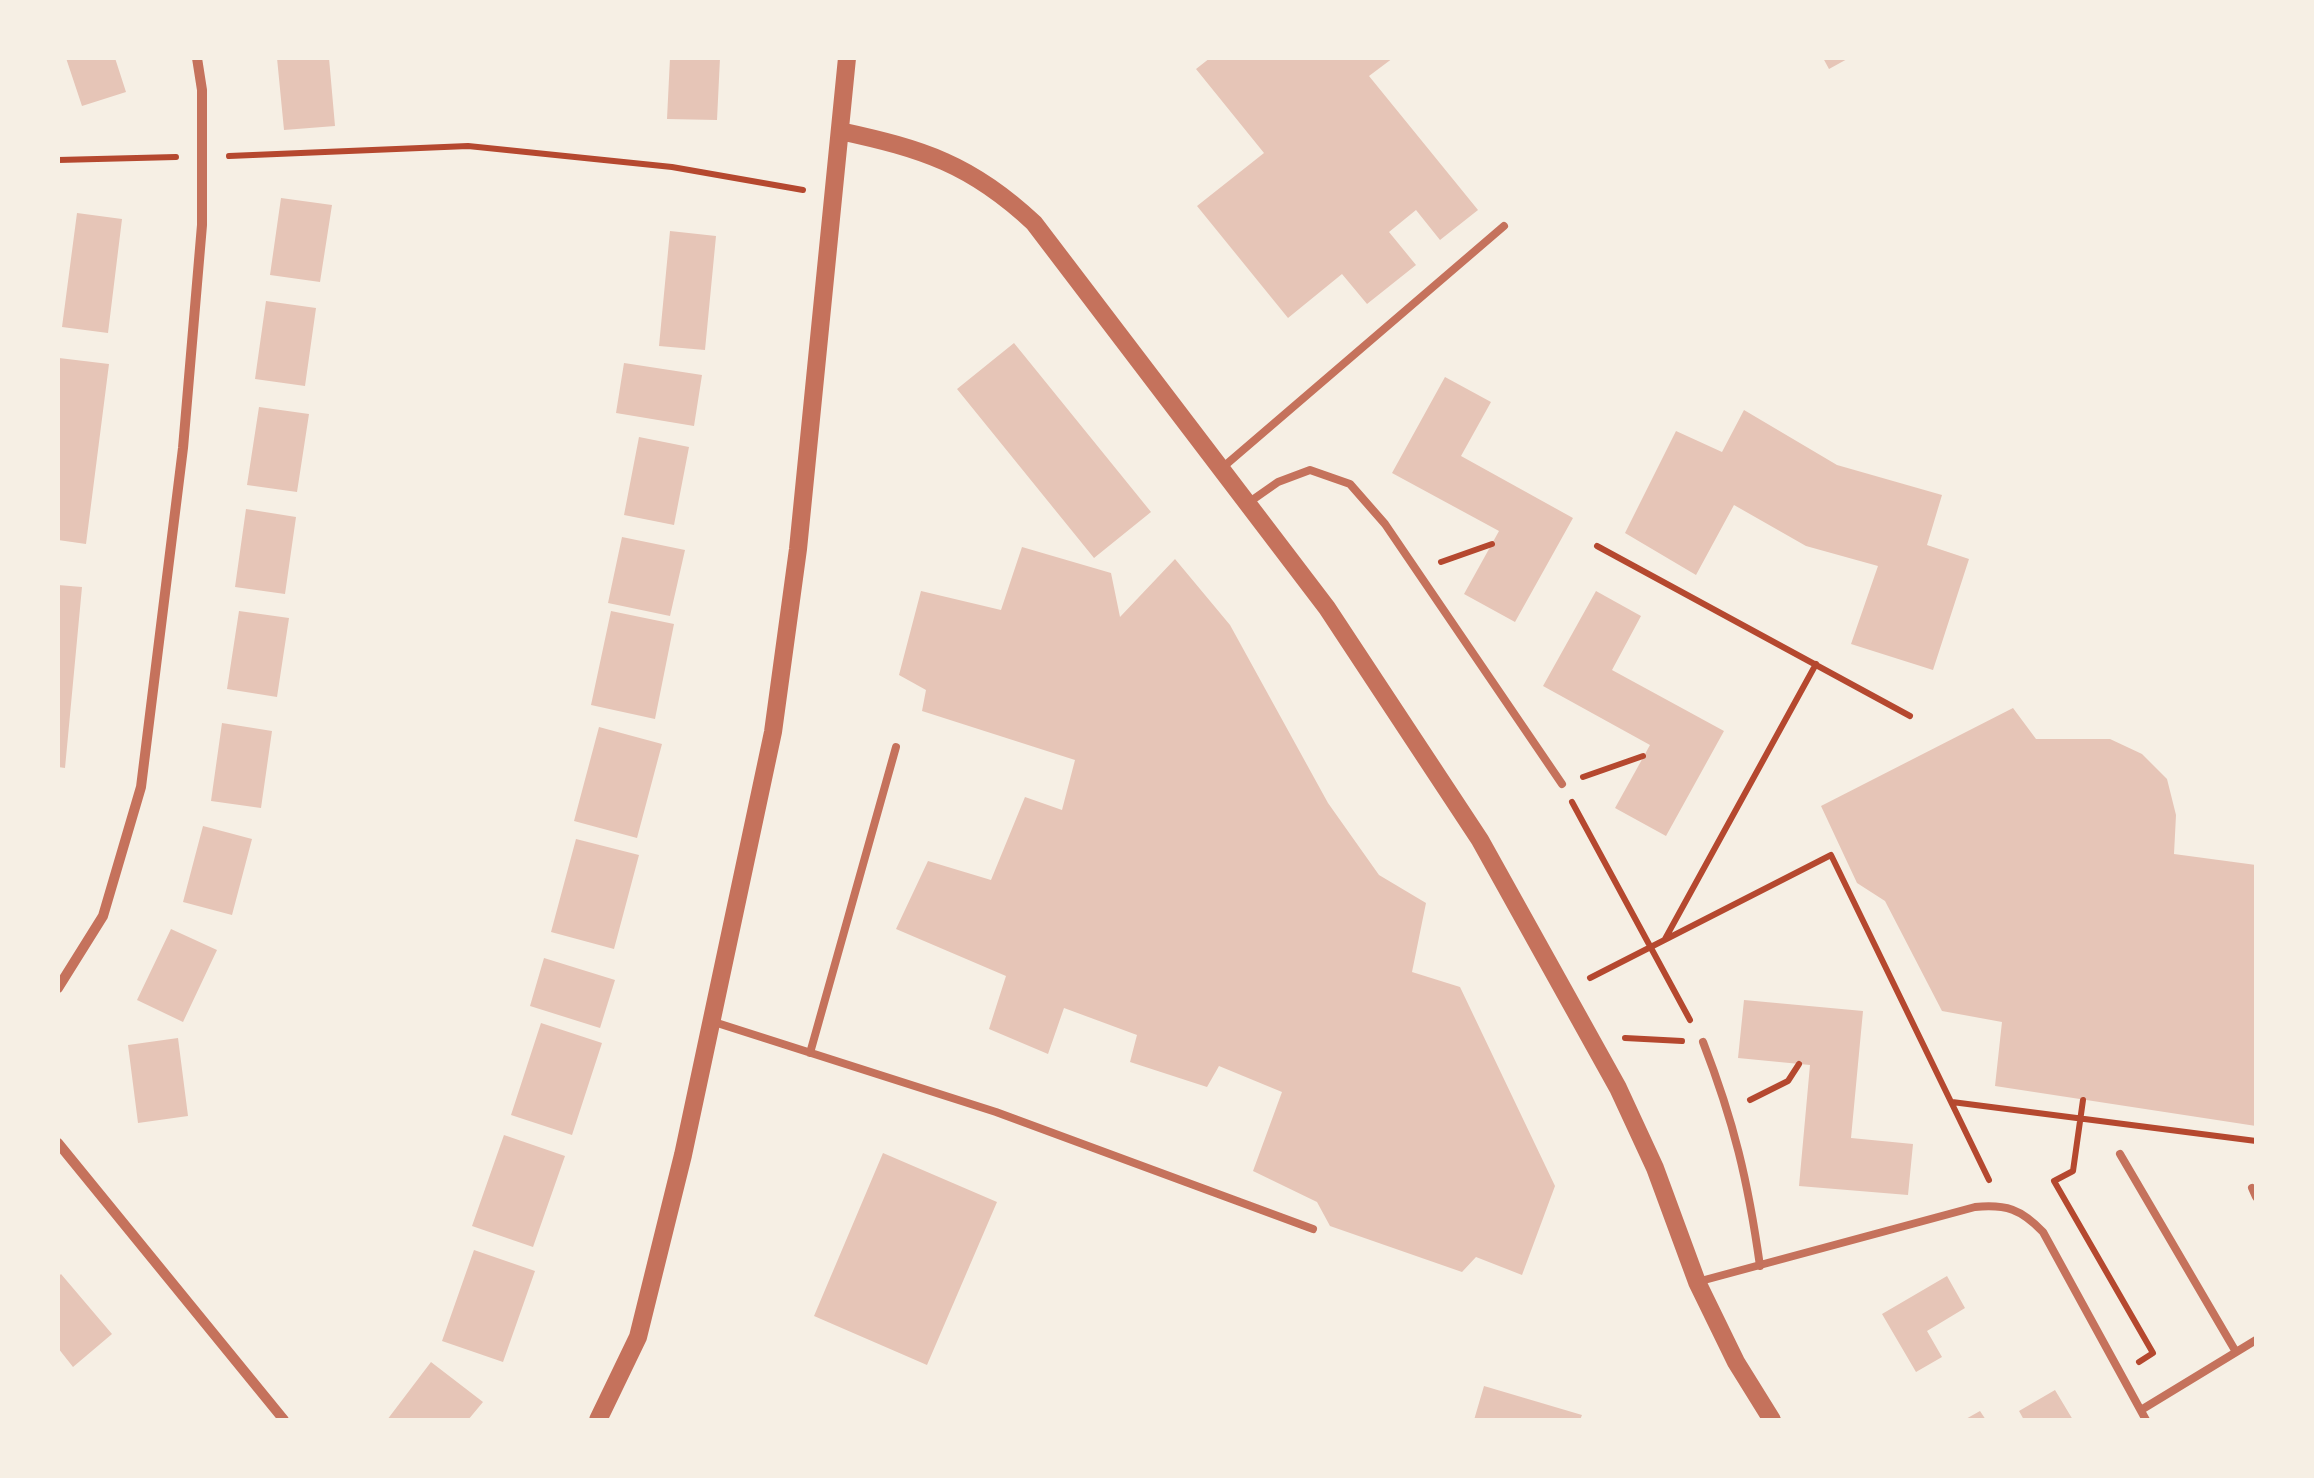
<!DOCTYPE html>
<html>
<head>
<meta charset="utf-8">
<style>
	body { margin:0 }
	#map { position:relative; width:2314px; height:1478px; overflow:hidden; background:#f6efe4; font-family:"Asap Condensed",sans-serif }
	canvas { display:block }
	.frame { position:absolute; inset:0; border:60px solid #f6efe4; pointer-events:none }
</style>
</head>
<body>
<div id="map">
<canvas width="2314" height="1478"></canvas>
<div class="frame"></div>
</div>
<script>
const c = document.querySelector('canvas').getContext('2d');
c.lineJoin = 'round';
function fill(path, color) {
  c.fillStyle = color;
  c.fill(path, 'evenodd');
}
function trace(path, color, width, dash) {
  c.strokeStyle = color;
  c.lineWidth = width;
  c.lineCap = dash ? 'butt' : 'round';
  c.setLineDash(dash || []);
  c.stroke(path);
}
fill(new Path2D(`
	M66,58H115L126,92L82,106Z
	M277,58H329L335,126L284,130Z
	M670,58H720L717,120L667,119Z
	M1210,58H1393L1369,76L1478,210L1440,240L1416,210L1389,232L1416,265L1367,304L1342,274L1288,318L1197,206L1264,153L1196,69Z
	M1823,58H1849L1829,69Z
	M281,198L332,205L320,282L270,275Z
	M77,213L122,219L108,333L62,327Z
	M670,231L716,236L705,350L659,346Z
	M266,301L316,308L305,386L255,379Z
	M1014,343L1151,512L1094,558L957,389Z
	M59,358L109,364L86,544L58,540Z
	M624,363L702,375L694,426L616,413Z
	M1445,377L1491,402L1461,456L1573,518L1515,622L1464,594L1499,531L1392,473Z
	M259,407L309,414L297,492L247,485Z
	M1744,410L1837,465L1942,495L1927,545L1969,559L1933,670L1851,644L1878,566L1806,546L1734,505L1696,575L1625,533L1676,431L1722,452Z
	M639,437L689,447L674,525L624,515Z
	M246,509L296,517L285,594L235,587Z
	M622,537L685,550L670,616L608,603Z
	M1022,547L1111,573L1120,617L1175,559L1230,625L1328,803L1379,875L1426,903L1412,972L1460,987L1555,1186L1522,1275L1476,1257L1462,1272L1330,1226L1317,1202L1253,1171L1282,1092L1219,1066L1207,1087L1130,1062L1137,1035L1064,1008L1048,1054L989,1029L1006,976L896,929L928,861L991,880L1025,797L1062,810L1075,760L922,711L926,690L899,675L921,591L1001,610Z
	M58,585L82,587L65,768L58,767Z
	M1596,591L1641,616L1612,670L1724,731L1666,836L1615,808L1650,745L1543,686Z
	M239,611L289,618L277,697L227,689Z
	M611,611L674,624L655,719L591,705Z
	M2013,708L2036,739H2110L2142,754L2167,779L2176,815L2174,854L2256,865V1126L1995,1086L2002,1022L1942,1011L1885,901L1857,883L1821,806Z
	M222,723L272,731L261,808L211,801Z
	M599,727L662,744L637,838L574,821Z
	M203,826L252,839L232,915L183,902Z
	M576,839L639,855L614,949L551,932Z
	M171,929L217,950L183,1022L137,1000Z
	M544,958L615,980L600,1028L530,1006Z
	M1744,1000L1863,1011L1851,1138L1913,1144L1908,1195L1799,1186L1810,1065L1738,1058Z
	M541,1023L602,1043L572,1135L511,1115Z
	M178,1038L188,1116L138,1123L128,1045Z
	M504,1135L565,1156L533,1247L472,1226Z
	M883,1153L997,1202L927,1365L814,1316Z
	M474,1250L535,1271L503,1362L442,1341Z
	M61,1274L112,1334L73,1367L58,1348V1277Z
	M1947,1276L1965,1308L1927,1331L1942,1357L1916,1372L1882,1314Z
	M431,1362L483,1402L468,1420H387Z
	M1484,1386L1582,1415L1580,1420H1474Z
	M2055,1390L2073,1420H2024L2019,1411Z
	M1980,1411L1986,1420H1964Z`), '#e6c5b7');
trace(new Path2D(`
	M229,156L468,146L672,167L803,190
	M58,160L176,157
	M1597,546L1910,716
	M1441,562L1492,544
	M1583,777L1643,756
	M1572,802L1690,1020
	M1665,939L1816,664
	M1590,978L1831,855L1989,1180
	M1625,1038L1682,1041
	M1750,1100L1788,1081L1799,1064
	M2083,1100L2073,1171L2054,1181L2153,1353L2139,1362
	M1952,1102L2256,1141`), '#b5482f', 6);
trace(new Path2D(`
	M1222,468L1504,226
	M1248,503L1278,482L1310,470L1350,484L1385,524L1562,784
	M714,1022L996,1112L1313,1229
	M1703,1042C1734,1122 1748,1181 1760,1266
	M810,1053L896,747
	M2120,1154L2236,1352
	M2252,1188L2256,1197
	M1697,1282L1975,1207C2006,1204 2021,1209 2043,1232L2146,1420
	M2141,1410L2256,1340`), '#c5725c', 8);
trace(new Path2D(`
	M58,988L103,916L141,787L183,448L202,225V90L197,58
	M58,1143L284,1420`), '#c5725c', 10);
trace(new Path2D(`
	M840,131C923,149 971,164 1034,223L1327,608L1480,840L1618,1088L1655,1168L1697,1282L1736,1362L1772,1420
	M598,1420L638,1337L683,1155L773,732L798,549L847,58`), '#c5725c', 18);
</script>
</body>
</html>
